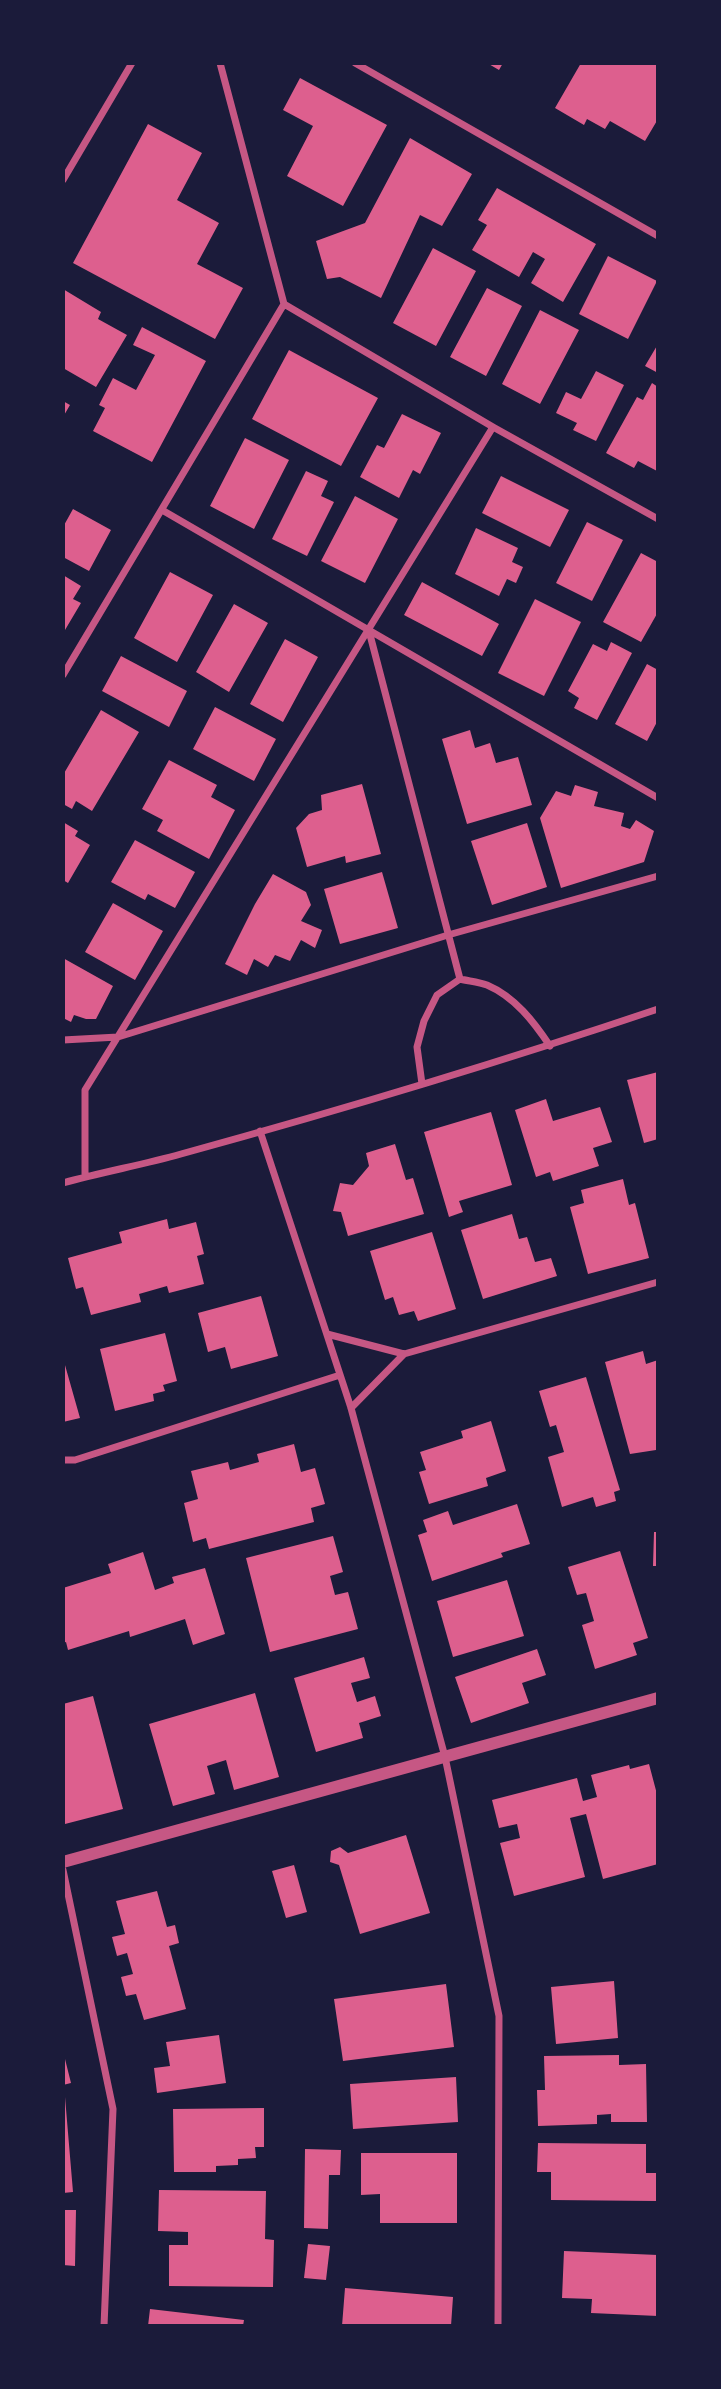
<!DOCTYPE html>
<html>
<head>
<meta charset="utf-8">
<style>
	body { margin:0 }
	#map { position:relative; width:721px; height:2389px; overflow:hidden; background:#1b1b3a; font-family:Barlow,sans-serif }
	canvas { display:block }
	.frame { position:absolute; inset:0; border:65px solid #1b1b3a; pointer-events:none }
</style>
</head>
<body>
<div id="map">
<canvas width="721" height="2389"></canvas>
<div class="frame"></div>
</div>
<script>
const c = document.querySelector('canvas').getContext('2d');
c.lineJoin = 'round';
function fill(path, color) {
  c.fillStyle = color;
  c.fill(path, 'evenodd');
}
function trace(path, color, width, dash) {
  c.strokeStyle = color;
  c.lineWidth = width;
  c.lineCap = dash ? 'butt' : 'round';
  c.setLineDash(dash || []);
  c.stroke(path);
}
fill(new Path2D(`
	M487,63H503L499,70Z
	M581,63H658V119L645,141L610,121L605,129L587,119L584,125L555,108Z
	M300,78L387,125L343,206L287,176L313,126L283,110Z
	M148,124L202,153L177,200L219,223L197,264L243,288L215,339L73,263Z
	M410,138L472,174L442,226L420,215L381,298L340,277L327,279L316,241L365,223Z
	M497,188L596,244L563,302L531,283L545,259L533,252L519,277L472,250L487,225L478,220Z
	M433,248L476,271L436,346L393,323Z
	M608,256L657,281L628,339L579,314Z
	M487,288L522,306L486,376L450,357Z
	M63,289L101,312L98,319L127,335L96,387L63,368Z
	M540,310L579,330L540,404L502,384Z
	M142,327L206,361L152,462L93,431L105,408L99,405L113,378L136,390L155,355L133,345Z
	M658,344V373L645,366Z
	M289,350L378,398L341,466L252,419Z
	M596,371L624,385L596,441L573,430L577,423L556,413L566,392L581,399Z
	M652,383L658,387L657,471L638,461L634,468L606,453L637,397L643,400Z
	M63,401L70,405L63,417Z
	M402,414L441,433L420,474L413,470L399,498L360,477L377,445L384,448Z
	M245,438L289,460L254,529L210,506Z
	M306,471L328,481L321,496L334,502L307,556L272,539Z
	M501,476L569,510L550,547L482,513Z
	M355,496L398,519L365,583L321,561Z
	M73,509L111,530L89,571L63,557V527Z
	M587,522L623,540L592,601L556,583Z
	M476,528L518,548L512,562L523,567L516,583L507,579L499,596L455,574Z
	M641,553L658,562V612L641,642L603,622Z
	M170,572L213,595L177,662L134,638Z
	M63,575L81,586L73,599L81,603L65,630L63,629Z
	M422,582L499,624L482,656L404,615Z
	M535,599L581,622L544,696L498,673Z
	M234,604L268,623L229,692L196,672Z
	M285,639L318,657L283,722L250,704Z
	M611,642L632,653L597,720L574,708L579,698L568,691L593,644L607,651Z
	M121,656L187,691L169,727L102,691Z
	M647,664L658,670V720L647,741L615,724Z
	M215,707L276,739L254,781L193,749Z
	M101,710L139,732L92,811L76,801L72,809L63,804V775Z
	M470,730L475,748L490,743L496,763L518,757L532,805L467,824L442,739Z
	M169,760L217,785L211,797L235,810L209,859L157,831L163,820L142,809Z
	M362,784L381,854L346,863L345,856L307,867L296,828L309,814L322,810L321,795Z
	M575,785L598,792L594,806L624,813L621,826L630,829L636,820L654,831L644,862L561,888L540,818L556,791L571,796Z
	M63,822L78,831L75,836L90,845L68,883L63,880Z
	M527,823L547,887L492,905L471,841Z
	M135,840L195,872L175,908L148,894L145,900L111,882Z
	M382,872L398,928L340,944L324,889Z
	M273,874L306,892L311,905L301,921L322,930L315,948L301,940L290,961L275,955L268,967L254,959L247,975L225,964L255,904Z
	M113,903L163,931L135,980L85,952Z
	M63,958L113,986L96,1019H86L74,1015L71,1022L63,1018Z
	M658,1072V1139L644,1143L627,1080Z
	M546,1099L553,1121L600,1107L612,1142L593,1148L599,1166L553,1181L550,1172L536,1177L515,1110Z
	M491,1112L512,1185L459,1201L463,1212L449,1217L424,1132Z
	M395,1144L406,1180L413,1178L424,1214L348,1236L341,1212L333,1211L340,1183L353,1185L369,1166L366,1153Z
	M623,1179L629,1205L635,1203L649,1258L588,1274L570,1207L584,1203L581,1190Z
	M512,1214L519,1239L527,1237L535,1262L551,1258L557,1276L483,1299L461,1230Z
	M167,1219L169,1229L196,1222L204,1254L197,1256L204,1284L169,1293L167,1286L139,1294L141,1302L91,1315L83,1287L76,1289L68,1258L122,1243L119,1232Z
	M432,1232L456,1309L418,1321L414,1311L399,1315L393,1297L385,1300L370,1251Z
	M261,1296L278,1356L231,1369L225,1347L208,1352L198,1313Z
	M165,1333L177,1381L163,1385L165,1391L153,1394L154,1401L115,1411L100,1349Z
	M643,1351L646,1364L658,1360V1440L656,1450L630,1454L605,1362Z
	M63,1358L80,1418L63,1422Z
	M586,1377L620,1490L614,1492L616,1501L596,1507L593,1497L562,1507L548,1457L564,1452L556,1425L550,1427L539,1391Z
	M491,1421L506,1471L486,1478L488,1486L429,1504L419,1472L426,1470L420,1452L463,1438L461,1431Z
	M294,1444L301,1472L315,1468L325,1504L311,1508L314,1522L209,1549L206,1538L193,1542L184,1503L198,1499L191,1471L228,1462L230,1470L259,1462L257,1454Z
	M517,1504L530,1544L501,1553L503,1557L432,1581L418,1535L427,1532L423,1520L448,1511L453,1525Z
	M654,1532H658V1566H653Z
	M333,1536L343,1572L330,1576L335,1595L348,1592L358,1629L270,1652L246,1558Z
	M620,1551L648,1638L633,1643L637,1655L595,1669L582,1625L594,1621L586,1593L577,1595L568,1567Z
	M143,1552L155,1590L174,1583L172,1577L205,1568L225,1634L193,1645L185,1619L130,1637L129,1631L68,1650L66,1642L63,1643V1588L111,1573L108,1564Z
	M507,1580L524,1636L453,1657L437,1601Z
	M537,1649L546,1675L522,1683L529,1703L471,1723L455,1677Z
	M364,1657L370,1678L351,1683L357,1702L375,1696L381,1716L359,1723L363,1738L316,1752L294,1678Z
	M255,1693L279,1777L234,1790L226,1760L207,1766L215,1794L173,1806L149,1724Z
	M93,1696L123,1809L65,1824L63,1704Z
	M649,1764L658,1798V1864L603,1879L586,1814L570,1818L585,1877L514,1896L500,1843L520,1838L517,1824L499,1828L492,1800L577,1778L583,1801L597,1797L591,1775L629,1765L630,1769Z
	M406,1835L430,1913L360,1934L339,1865L330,1862L331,1851L340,1847L348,1853Z
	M294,1865L307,1912L286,1918L272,1871Z
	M157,1891L167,1927L175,1925L179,1943L169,1946L186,2009L144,2020L136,1994L126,1996L121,1977L133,1974L127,1953L117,1956L112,1937L125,1934L116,1901Z
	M614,1981L618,2038L556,2044L551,1987Z
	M446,1984L454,2047L343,2061L334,1999Z
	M219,2035L226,2083L157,2093L154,2068L170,2066L166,2042Z
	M63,2051L71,2083L63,2085Z
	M619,2055V2065L646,2064L647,2122H611V2114L597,2115V2124L538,2126L537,2090H545L544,2056Z
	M456,2077L458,2122L353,2129L350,2084Z
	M63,2097H65L73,2192L63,2193Z
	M264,2108V2147H255L256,2158L238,2159V2165L216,2166V2172H174L173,2109Z
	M538,2143L646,2144V2173H656V2201L551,2200V2172H537Z
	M305,2149L341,2150L340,2175H329L328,2229L304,2228Z
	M361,2153H457V2223H380V2194L361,2195Z
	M159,2190L266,2191L265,2239L274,2240L273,2287L169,2286V2245H188V2232L158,2231Z
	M63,2210H76L75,2266L63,2265Z
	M308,2244L330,2246L326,2280L304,2278Z
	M564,2251L658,2255V2316L591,2313L592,2299L562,2298Z
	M345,2288L453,2297L451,2326H342Z
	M150,2309L244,2320L243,2326H148Z`), '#dd5f8e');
trace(new Path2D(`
	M220,63L284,304
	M355,63L658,236
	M63,180L132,63
	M284,304L493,427L658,519
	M162,510L658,798
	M369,631L460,979
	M63,675L284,304
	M63,1040L118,1037L448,935L658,876
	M422,1084L417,1047L424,1021L437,995L460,979C468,981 479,982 487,985C515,997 534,1022 550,1046
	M260,1131L351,1408L445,1757L499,2016L498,2326
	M85,1177V1090L493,427
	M63,1183C102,1172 142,1165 181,1154C341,1110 501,1062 658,1009
	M327,1334L404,1354L658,1282
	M351,1408L404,1354
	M63,1460H75L340,1375
	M63,1870L113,2109L104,2326`), '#c65784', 7);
trace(new Path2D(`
	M63,1862L658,1698`), '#c65784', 12);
</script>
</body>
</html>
